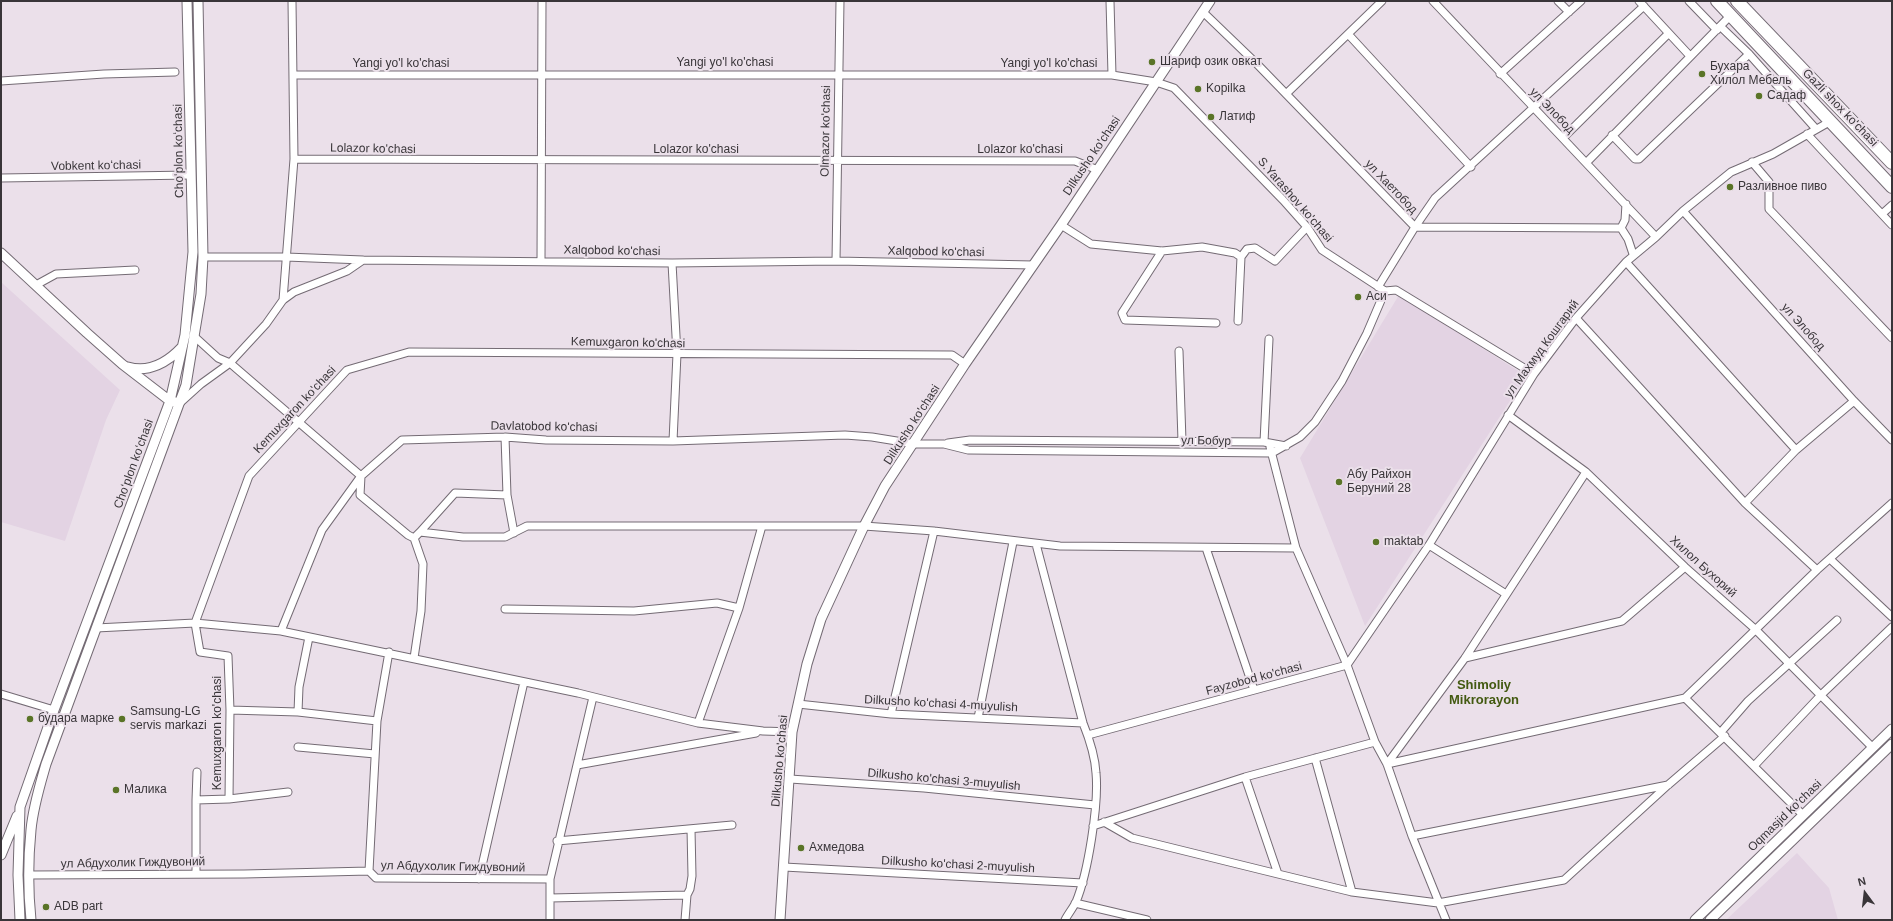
<!DOCTYPE html>
<html>
<head>
<meta charset="utf-8">
<style>
	body { margin:0 }
	#map { position:relative; width:1893px; height:921px; overflow:hidden; background:#ebe0ea; font-family:Arial,sans-serif }
	canvas { display:block }
	.frame { position:absolute; inset:0; border:2px solid #393539; pointer-events:none }
	.north { position:absolute; left:1845px; top:873px; width:40px; height:40px; -webkit-text-stroke:3px #ebe0ea; paint-order:stroke; rotate:345deg; font-size:11px; font-weight:700; line-height:16px; text-align:center; color:#393539 }
	.north::after { content:''; display:block; margin:auto; width:14px; height:18px; background:#393539; clip-path:polygon(50% 0,100% 100%,50% 72%,0 100%) }
</style>
</head>
<body>
<div id="map">
<canvas width="1893" height="921"></canvas>
<div class="frame"></div>
<div class="north">N</div>
</div>
<script>
const c = document.querySelector('canvas').getContext('2d');
c.lineJoin = 'round';
function fill(path, color) {
  c.fillStyle = color;
  c.fill(path, 'evenodd');
}
function trace(path, color, width, dash) {
  c.strokeStyle = color;
  c.lineWidth = width;
  c.lineCap = dash ? 'butt' : 'round';
  c.setLineDash(dash || []);
  c.stroke(path);
}
function label(font, color, halo, rows, align = 'center') {
  c.font = font + ' Arial,sans-serif';
  c.lineWidth = 4;
  c.setLineDash([]);
  c.textBaseline = 'middle';
  c.strokeStyle = halo;
  c.fillStyle = color;
  for (const [text, x, y, turn = 0] of rows) {
    c.save();
    c.translate(x, y);
    c.rotate((+turn || 0) * Math.PI / 180);
    c.textAlign = isNaN(turn) ? turn : align;
    if (halo) c.strokeText(text, 0, 0);
    c.fillText(text, 0, 0);
    c.restore();
  }
}
fill(new Path2D(`
	M1,282L120,390L106,420L65,541L1,522Z
	M1399,295L1526,376L1365,626L1300,458Z
	M1797,853L1829,888L1838,920H1726Z`), '#e3d3e3');
const street = new Path2D(`
	M1110,1L1112,75
	M1433,1L1656,237
	M1558,1L1569,12
	M1639,1L1690,56
	M1689,1L1717,30
	M1203,12L1257,64L1415,227L1621,228L1628,239L1633,254
	M1721,27L1749,54L1816,129
	M1348,34L1471,167
	M1500,74L1581,1
	M293,75H1112L1156,82L1174,88L1283,200L1307,227L1322,250L1385,291L1396,290L1534,374
	M1,81L104,74L175,72
	M1286,94L1382,1
	M1807,134L1892,225
	M1612,135L1635,159H1639L1749,54
	M1563,138L1668,34
	M294,159L1075,161L1098,170
	M1587,162L1731,15
	M1752,162L1769,182V209L1892,338
	M1,178L191,175
	M1683,211L1854,401L1892,440
	M1882,214L1892,205
	M1061,225L1091,244L1162,251L1202,247L1235,253L1241,257L1238,321
	M1621,228L1625,220L1626,204
	M1162,251L1122,313L1125,320L1216,323
	M203,257H286L363,260
	M1241,257L1247,249L1255,248L1275,261L1307,227
	M541,261L542,1
	M836,261L840,1
	M1626,262L1796,450
	M672,263L677,354L673,441
	M36,285L56,274L135,270
	M1378,287L1415,227L1435,198L1644,6
	M283,300L294,159L292,1
	M1576,318L1745,503L1817,570
	M195,337L218,358L230,363L361,476L360,495L408,535L414,538L423,564L421,611L414,658
	M1179,351L1182,441
	M180,403L201,384L230,363L266,324L283,300L294,292L347,271L363,260L672,263L836,261L1033,265
	M1508,415L1586,472L1685,567L1755,629L1873,748
	M505,437L507,495L514,533
	M1264,442L1269,339
	M948,443L970,440L1264,442L1286,446
	M1269,443L1296,548L1347,665L1375,742L1387,764L1412,836L1446,920
	M1745,503L1796,450L1854,401
	M420,532L455,493L507,495
	M414,538L420,532L463,537H505L527,526H864L934,531L1060,546L1296,548
	M1036,544L1083,723C1089,738 1095,755 1096,773C1099,804 1088,873 1076,902C1073,908 1068,914 1065,920
	M1429,545L1506,594
	M1206,548L1254,690
	M1830,559L1892,617
	M505,609L634,611L717,603L739,608
	M96,628L195,623L281,631L578,693L698,723L763,731L792,732
	M281,631L322,530L361,476L402,440L505,437L546,440L673,441L845,435L872,437L915,444H944L968,450L1272,453L1300,437L1315,422L1342,381L1367,333L1385,291
	M1465,658L1622,621L1685,567
	M1347,665L1429,545L1534,374L1576,318L1626,262L1656,237L1683,211L1731,172L1773,154L1831,121
	M1,694L54,710
	M1685,698L1803,815
	M798,704L891,714L1083,723
	M230,710L298,712L377,721
	M298,712L299,687L309,637
	M891,714L934,531
	M978,718L1013,542
	M698,723L739,608L762,526
	M1721,732L1748,701L1837,620
	M1088,735L1347,665
	M298,747L375,754
	M1315,758L1352,892
	M1387,764L1685,698L1817,570L1892,503
	M1387,764L1465,658L1586,472
	M577,765L756,733
	M1754,766L1821,695L1892,627
	M1245,777L1278,874
	M790,779L924,788L1095,805
	M229,799L288,792
	M196,800L197,772
	M1104,822L1132,838L1278,874L1352,892L1438,903L1564,880L1668,785L1725,736
	M1093,826L1245,777L1375,742
	M1412,836L1668,785
	M557,841L732,825
	M784,867L1083,883
	M369,871L377,721L389,652
	M196,874V800L229,799L230,710L228,656L200,652L195,623L249,476L347,370L409,352L952,355L965,364
	M29,875L244,874L369,871L376,878L550,879L593,697
	M479,879L524,682
	M550,879V920
	M550,898L687,895
	M1075,903L1147,920
	M685,920L687,895L690,889L692,876L691,829`);
const secondary = new Path2D(`
	M1,253L87,333L122,364L170,401L175,402
	M128,367C149,373 168,362 182,347
	M1,855L17,816
	M20,920L18,875L20,807L54,710L170,401L185,335L193,252L187,1
	M31,920C28,891 28,860 31,830C33,807 40,785 46,764L186,385L201,294L203,257L198,1
	M780,920L792,732L807,664L821,619L864,526L885,486L965,364L1061,225L1210,1
	M1695,920L1892,729
	M1710,920L1892,744`);
const highway = new Path2D(`
	M1717,1L1892,187
	M1737,1L1892,163`);
trace(street, '#746b74', 9);
trace(secondary, '#746b74', 11);
trace(highway, '#746b74', 14);
trace(street, '#fff', 7);
trace(secondary, '#fff', 9);
trace(highway, '#fff', 12);
for (const [x, y, r, color] of [
	[1152,62,4,"#5a7427"],
	[1702,74,4,"#5a7427"],
	[1198,89,4,"#5a7427"],
	[1759,96,4,"#5a7427"],
	[1211,117,4,"#5a7427"],
	[1730,187,4,"#5a7427"],
	[1358,297,4,"#5a7427"],
	[1339,482,4,"#5a7427"],
	[1376,542,4,"#5a7427"],
	[30,719,4,"#5a7427"],
	[122,719,4,"#5a7427"],
	[116,790,4,"#5a7427"],
	[801,848,4,"#5a7427"],
	[46,907,4,"#5a7427"]
]) {
  const dot = new Path2D();
  dot.arc(x, y, r, 0, 2 * Math.PI);
  c.fillStyle = color;
  c.fill(dot);
  trace(dot, '#ebe0ea', 1.5);
}
label('12px', '#393539', '#ebe0ea', [
	["Шариф озик овкат",1160,62],
	["Бухара",1710,67],
	["Хилол Мебель",1710,81],
	["Kopilka",1206,89],
	["Садаф",1767,96],
	["Латиф",1219,117],
	["Разливное пиво",1738,187],
	["Аси",1366,297],
	["Абу Райхон",1347,475],
	["Беруний 28",1347,489],
	["maktab",1384,542],
	["Samsung-LG",130,712],
	["servis markazi",130,726],
	["будара марке",38,719],
	["Малика",124,790],
	["Ахмедова",809,848],
	["ADB part",54,907]
], 'left');
label('12px', '#393539', '#ebe0ea', [
	["Yangi yo'l ko'chasi",725,63],
	["Yangi yo'l ko'chasi",401,64],
	["Yangi yo'l ko'chasi",1049,64],
	["Gazli shox ko'chasi",1840,108,46],
	["ул Элобод",1552,111,46],
	["Olmazor ko'chasi",826,131,-89],
	["Lolazor ko'chasi",373,149,1],
	["Lolazor ko'chasi",696,150],
	["Lolazor ko'chasi",1020,150],
	["Choʻplon koʻchasi",179,151,-91],
	["Dilkusho ko'chasi",1092,156,-56],
	["Vobkent koʻchasi",96,166,-1],
	["ул Хаетобод",1391,187,46],
	["S.Yarashov ko'chasi",1295,200,49],
	["Xalqobod ko'chasi",612,251,1],
	["Xalqobod ko'chasi",936,252,1],
	["ул Элобод",1803,327,48],
	["Kemuxgaron ko'chasi",628,343,1],
	["ул Махмуд Кошгарий",1542,349,-54],
	["Kemuxgaron ko'chasi",295,410,-47],
	["Dilkusho ko'chasi",912,425,-57],
	["Davlatobod ko'chasi",544,427,1],
	["ул Бобур",1206,441,1],
	["Choʻplon koʻchasi",134,464,-70],
	["Хилол Бухорий",1703,567,42],
	["Fayzobod ko'chasi",1254,679,-15],
	["Dilkusho ko'chasi 4-muyulish",941,704,3],
	["Kemuxgaron ko'chasi",218,733,-90],
	["Dilkusho ko'chasi",780,761,-85],
	["Dilkusho ko'chasi 3-muyulish",944,780,5],
	["Oqmasjid ko'chasi",1785,816,-44],
	["ул Абдухолик Гиждувоний",133,863,-1],
	["Dilkusho ko'chasi 2-muyulish",958,865,3],
	["ул Абдухолик Гиждувоний",453,867,1]
]);
label('bold 13px', '#435a11', '#ebe0ea', [
	["Shimoliy",1484,685],
	["Mikrorayon",1484,700]
]);
</script>
</body>
</html>
